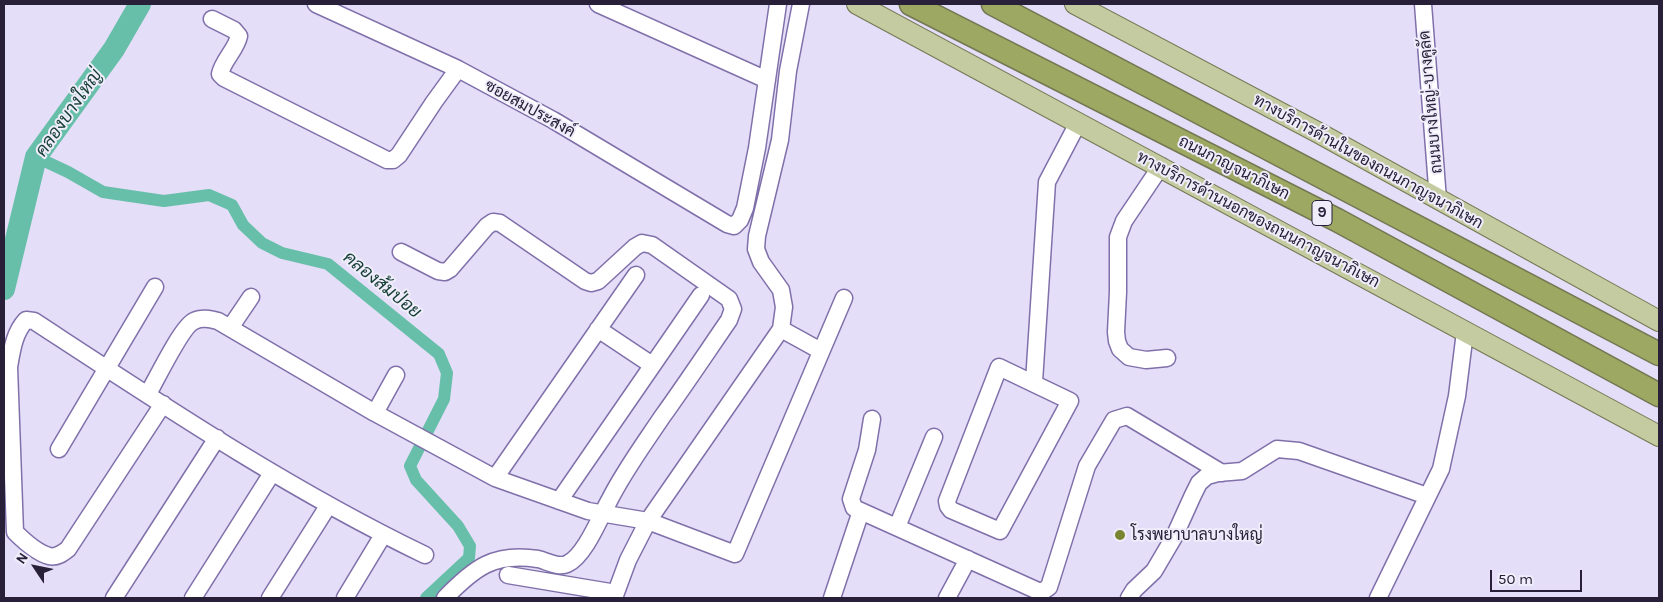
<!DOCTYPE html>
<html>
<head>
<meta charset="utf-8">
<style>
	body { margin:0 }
	#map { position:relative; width:1663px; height:602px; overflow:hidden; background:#e4def8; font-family:Karla,sans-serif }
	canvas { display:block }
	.frame { position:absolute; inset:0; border:5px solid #272038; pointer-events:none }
	.north { position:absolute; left:10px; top:542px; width:50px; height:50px; -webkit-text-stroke:4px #f0edfb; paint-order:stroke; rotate:304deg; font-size:14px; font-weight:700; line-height:20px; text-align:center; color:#272038 }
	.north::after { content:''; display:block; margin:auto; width:18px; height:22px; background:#272038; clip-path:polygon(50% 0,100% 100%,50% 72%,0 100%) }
	.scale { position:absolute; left:1490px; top:570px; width:92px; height:22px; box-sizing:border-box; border:2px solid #272038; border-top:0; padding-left:6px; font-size:15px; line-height:18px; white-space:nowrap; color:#272038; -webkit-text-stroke:4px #f0edfb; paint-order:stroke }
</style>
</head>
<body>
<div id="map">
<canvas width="1663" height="602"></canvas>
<div class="frame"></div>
<div class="north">N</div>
<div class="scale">50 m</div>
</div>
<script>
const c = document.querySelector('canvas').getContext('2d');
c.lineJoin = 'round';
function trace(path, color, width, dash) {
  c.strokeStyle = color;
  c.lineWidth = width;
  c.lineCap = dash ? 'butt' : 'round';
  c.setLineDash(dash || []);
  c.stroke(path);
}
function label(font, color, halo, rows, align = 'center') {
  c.font = font + ' Karla,Sarabun,sans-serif';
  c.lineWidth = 4;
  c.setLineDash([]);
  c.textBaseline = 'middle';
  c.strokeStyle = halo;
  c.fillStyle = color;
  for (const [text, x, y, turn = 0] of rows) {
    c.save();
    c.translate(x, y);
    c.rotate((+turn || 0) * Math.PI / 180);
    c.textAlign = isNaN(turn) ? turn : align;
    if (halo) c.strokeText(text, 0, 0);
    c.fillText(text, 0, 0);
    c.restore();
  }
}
trace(new Path2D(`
	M36,157L68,172L103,192L164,201L209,195L232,205L243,225L262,243L282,253L328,264L439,354L447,373L444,399L410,466L416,480L458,526L470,546L469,558L426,598`), '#67bfaa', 12);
trace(new Path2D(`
	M4,289L36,157L114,49L140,4`), '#67bfaa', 22);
const minor = new Path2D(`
	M316,4L458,69
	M598,4L767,80
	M1423,4L1438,200
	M212,19L234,30L239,36C236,50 223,60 220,74L224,78L387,160H393L399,155L434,102L458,69L553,120L727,224L734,226L740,220L745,208L757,148L778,4
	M1161,166L1124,221L1118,237V292L1116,332L1117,341L1120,349L1129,357L1146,360L1167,358
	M401,252L438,271L445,272L450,269L487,226L493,222L500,223L585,281L591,283L598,281L635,247L642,243L652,245L729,299L733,309L729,320C707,352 685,385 662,417C644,444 624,471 609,501C600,517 585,556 567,564C558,568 547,561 538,559C494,552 474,568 445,598
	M230,328L251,297
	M598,329L652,365
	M781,329L821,351
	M999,367L1070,401L1000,531L951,510L948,506L947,501Z
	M1034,382L1047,182L1078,123
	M148,394C156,380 182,326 194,321C202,317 210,319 218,321L375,413L495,478L588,511L648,521L735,554L844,298
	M163,404L68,549C63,553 57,558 49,556C38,553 23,540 15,532L9,367C12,350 14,333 26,320L34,321C161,404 288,489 425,555
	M375,413L396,375
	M872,419L867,450L851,499L854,508L1038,591H1043L1049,587L1087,466L1114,420L1127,416L1222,473
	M59,449L155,287
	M495,478L636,275
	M559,501L701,295
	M897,527L934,437
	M508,575L616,593
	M114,598L217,438
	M193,598L272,473
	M270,598L328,506
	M345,598L383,535
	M614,598L628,560L648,521L781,329L784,307L781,290L761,262L756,249L757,236L780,140L788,71L801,4
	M832,598L861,511
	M947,598L968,559
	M1129,598L1134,590L1154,571L1174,537L1193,495L1199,483L1207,476L1218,473L1242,471L1277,449L1299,451L1427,496
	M1378,598L1441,469L1457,396L1465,332`);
const major = new Path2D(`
	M857,4L1659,436
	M1075,4L1317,132L1659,321`);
const highway = new Path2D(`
	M911,4L1337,220L1659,395
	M993,4L1659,354`);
trace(minor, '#8070aa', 19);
trace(major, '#747853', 22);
trace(highway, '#747853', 25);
trace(minor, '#fff', 16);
trace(major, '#c4cba1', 20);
trace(highway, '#9da862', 22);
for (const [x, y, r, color] of [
	[1120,535,6,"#7a8532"]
]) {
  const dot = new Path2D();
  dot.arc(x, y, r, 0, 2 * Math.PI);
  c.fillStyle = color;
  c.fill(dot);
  trace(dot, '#f0edfb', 2);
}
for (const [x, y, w] of [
	[1322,213,20]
]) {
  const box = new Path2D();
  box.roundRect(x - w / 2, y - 12.5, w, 25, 4);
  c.fillStyle = '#f0edfb';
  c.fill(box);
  trace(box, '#272038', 1);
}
label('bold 15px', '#272038', null, [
	["9",1322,213]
]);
label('16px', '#272038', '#f0edfb', [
	["ถนนบางใหญ่-บางคูลัด",1431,102,-95],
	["ซอยสมประสงค์",530,109,29],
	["ทางบริการด้านในของถนนกาญจนาภิเษก",1368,162,29],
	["ถนนกาญจนาภิเษก",1234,168,27],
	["ทางบริการด้านนอกของถนนกาญจนาภิเษก",1258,220,28]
]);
label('16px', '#272038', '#f0edfb', [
	["โรงพยาบาลบางใหญ่",1131,535]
], 'left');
label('italic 18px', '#153e35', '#f0edfb', [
	["คลองบางใหญ่",69,113,-55],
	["คลองส้มป่อย",382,285,39]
]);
</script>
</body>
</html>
